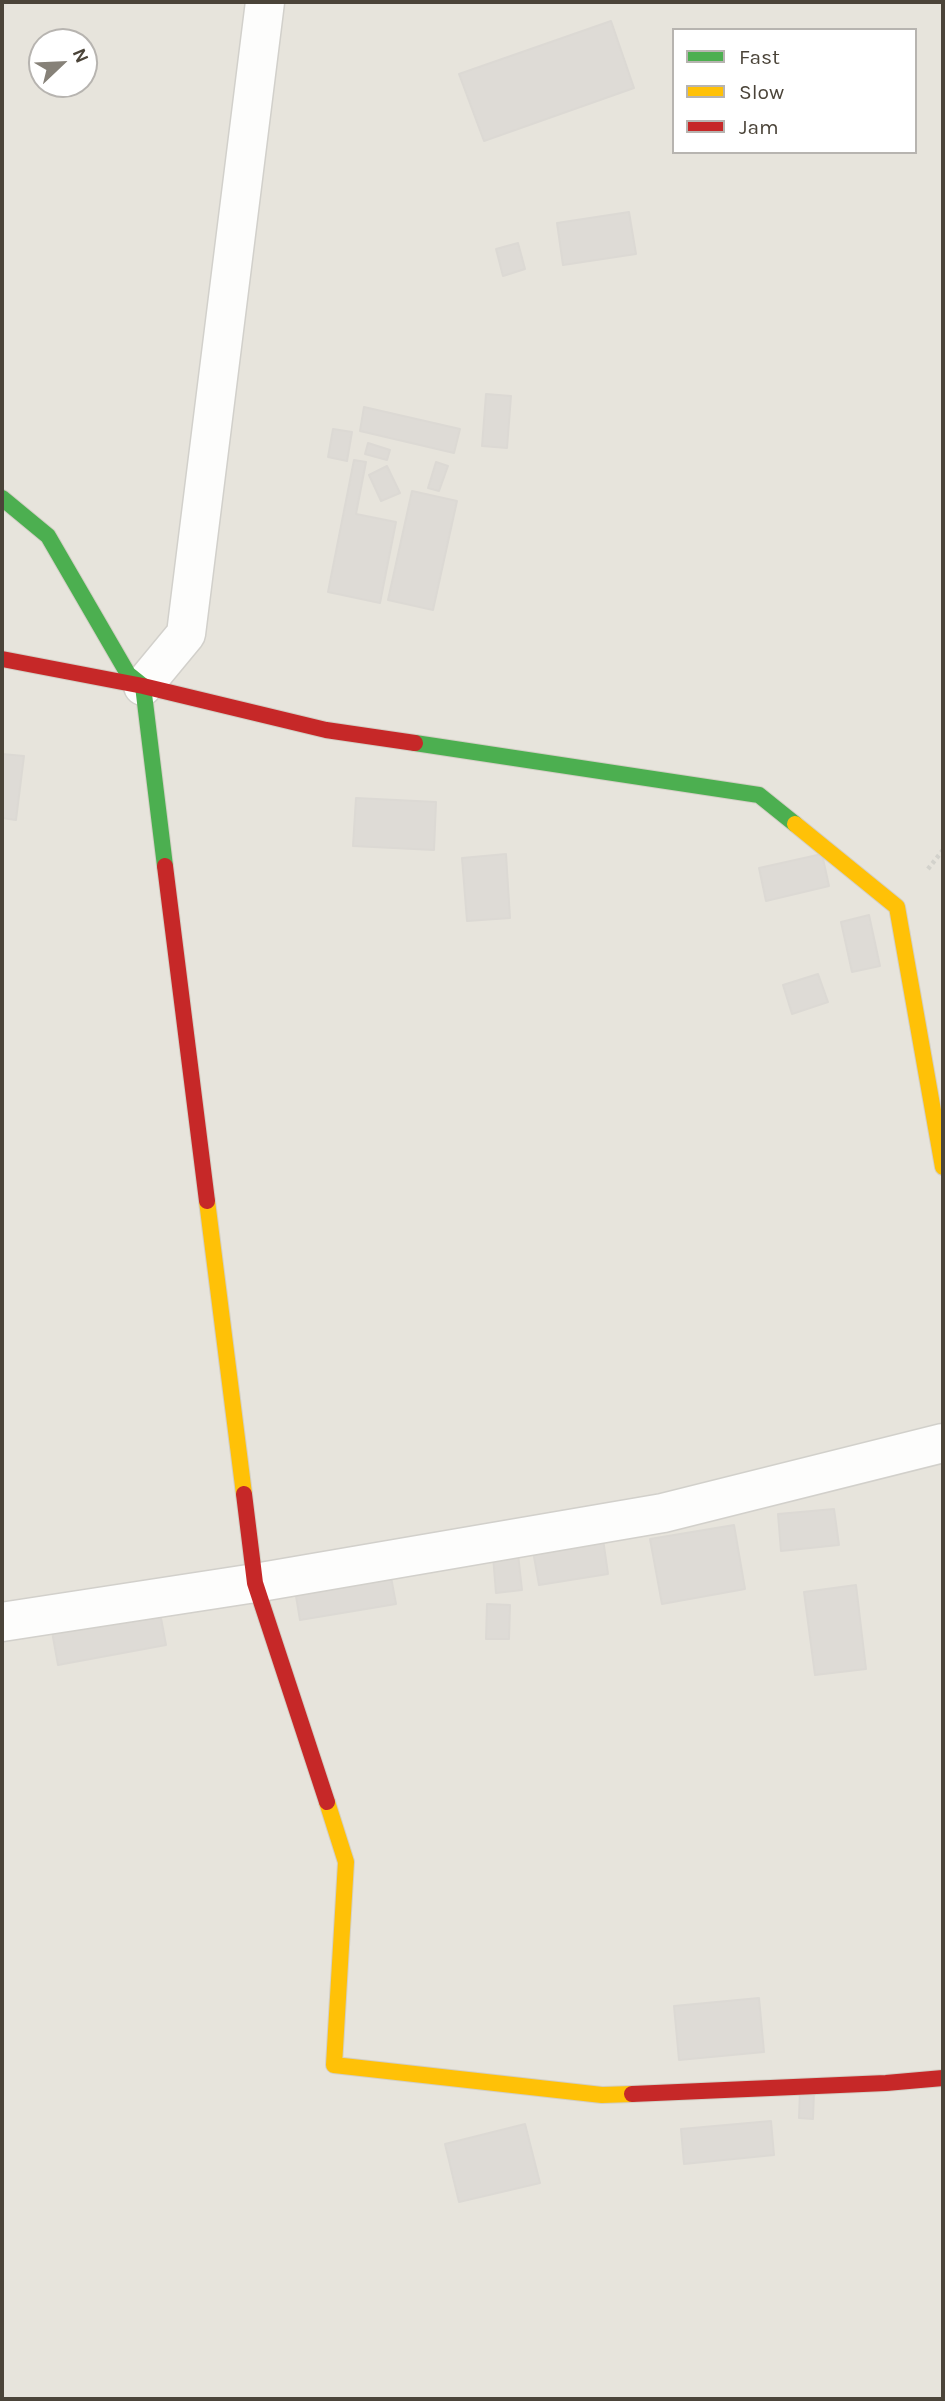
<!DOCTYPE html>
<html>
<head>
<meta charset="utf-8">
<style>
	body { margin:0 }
	#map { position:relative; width:945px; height:2401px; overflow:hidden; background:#f4f2ee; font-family:Karla,sans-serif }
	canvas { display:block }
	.frame { position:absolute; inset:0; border:4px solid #4b4439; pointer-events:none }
	.legend { position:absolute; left:672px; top:28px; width:245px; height:126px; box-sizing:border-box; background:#fff; border:2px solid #b7b4b0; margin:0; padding:9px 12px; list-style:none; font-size:21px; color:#4b4439 }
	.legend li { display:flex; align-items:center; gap:14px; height:35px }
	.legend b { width:35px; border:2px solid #b7b4b0 }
	.north { position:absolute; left:28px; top:28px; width:70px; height:70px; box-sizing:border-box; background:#fff; border:2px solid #b7b4b0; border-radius:50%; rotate:67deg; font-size:19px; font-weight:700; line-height:28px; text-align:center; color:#4b4439 }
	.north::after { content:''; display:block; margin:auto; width:24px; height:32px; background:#868178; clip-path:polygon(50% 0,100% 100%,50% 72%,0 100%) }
</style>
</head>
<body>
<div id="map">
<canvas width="945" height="2401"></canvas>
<div class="frame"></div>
<ul class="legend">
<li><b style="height:9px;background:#4caf50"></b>Fast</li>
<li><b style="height:9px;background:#ffc107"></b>Slow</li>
<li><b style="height:9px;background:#c62828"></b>Jam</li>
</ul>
<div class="north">N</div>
</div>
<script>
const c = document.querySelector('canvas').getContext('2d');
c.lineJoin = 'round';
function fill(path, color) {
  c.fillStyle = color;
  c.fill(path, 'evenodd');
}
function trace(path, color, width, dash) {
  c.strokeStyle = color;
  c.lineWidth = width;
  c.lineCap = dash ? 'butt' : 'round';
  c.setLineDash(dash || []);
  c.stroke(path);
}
fill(new Path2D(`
	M2,2H943V2399H2ZM674,30H915V152H674ZM42,42H84V84H42Z`), '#e7e4dc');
const building = new Path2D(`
	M611,21L634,88L484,141L459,74Z
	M629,212L636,254L563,265L557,223Z
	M518,243L525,269L503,276L496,249Z
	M486,394L511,396L507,448L482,446Z
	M364,407L460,429L454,453L360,431Z
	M333,429L352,432L347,461L328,457Z
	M368,443L390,450L387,460L365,454Z
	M354,460L366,462L356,514L396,522L380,603L328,592Z
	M436,462L448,466L439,491L428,488Z
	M387,466L400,493L381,501L369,475Z
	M412,491L457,501L433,610L388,600Z
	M2,754L24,756L16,820L2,818Z
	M356,798L436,802L434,850L353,846Z
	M506,854L510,918L467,921L462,858Z
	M822,854L829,886L766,901L759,868Z
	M869,915L880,966L852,972L841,922Z
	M818,974L828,1002L792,1014L783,985Z
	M834,1509L839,1545L781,1551L778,1514Z
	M734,1525L745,1589L662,1604L650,1539Z
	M603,1539L608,1574L539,1585L533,1551Z
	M518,1554L522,1590L496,1593L493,1556Z
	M388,1561L396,1604L300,1620L293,1578Z
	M856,1585L866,1669L815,1675L804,1592Z
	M487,1604L510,1605L509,1639H486Z
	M159,1607L166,1645L58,1665L51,1626Z
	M759,1998L764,2052L679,2060L674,2006Z
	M800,2090L814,2091L813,2119L799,2118Z
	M771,2121L774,2155L684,2164L681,2129Z
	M525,2124L540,2183L459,2202L445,2144Z`);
fill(building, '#dedbd6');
trace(building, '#dcd9d4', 2);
const street = new Path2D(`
	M143,686L186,634L265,2
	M2,1622L255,1583L663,1513L943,1443`);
const fast = new Path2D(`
	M2,498L48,536L128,674L143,686L165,866
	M415,743L759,795L795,824`);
const slow = new Path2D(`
	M795,824L897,907L943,1167
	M207,1201L244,1494
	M327,1802L346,1862L334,2065L602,2095L632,2094`);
const jam = new Path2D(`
	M2,659L143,686L326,730L415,743
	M165,866L207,1201
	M244,1494L255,1583L327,1802
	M632,2094L886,2083L943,2078`);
trace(street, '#d2d0cb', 41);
trace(fast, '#d3cfc5', 18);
trace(slow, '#d3cfc5', 18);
trace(jam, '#d3cfc5', 18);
trace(new Path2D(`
	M928,869L943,850`), '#d3d2cc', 4.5, [3.5, 3.5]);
trace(street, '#fdfdfc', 38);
trace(fast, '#4caf50', 16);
trace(slow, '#ffc107', 16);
trace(jam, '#c62828', 16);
</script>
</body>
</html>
